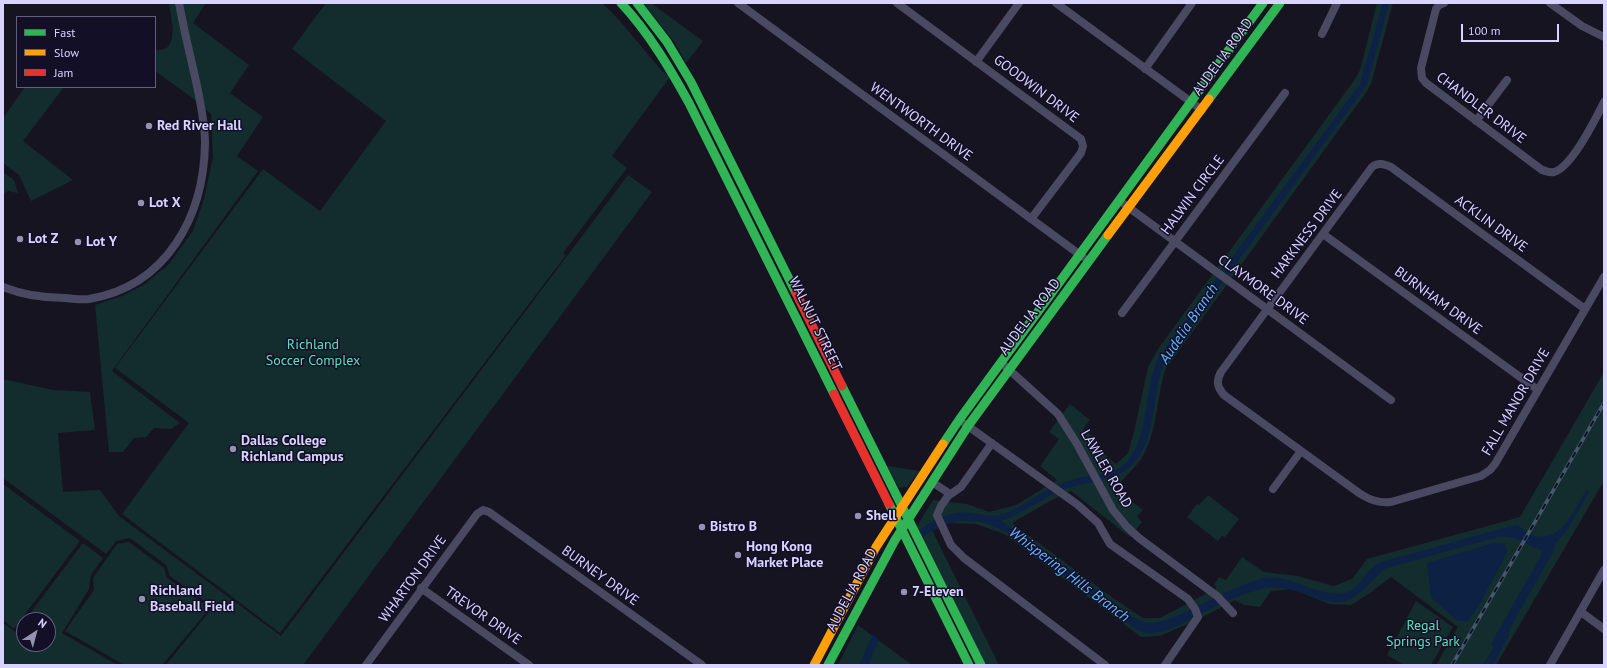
<!DOCTYPE html>
<html>
<head>
<meta charset="utf-8">
<style>
	body { margin:0 }
	#map { position:relative; width:1607px; height:668px; overflow:hidden; background:#161421; font-family:"PT Sans",sans-serif }
	canvas { display:block }
	.frame { position:absolute; inset:0; border:4px solid #d9d4ff; pointer-events:none }
	.legend { position:absolute; left:16px; top:16px; width:140px; height:72px; box-sizing:border-box; background:#130f26; border:1px solid #625e7d; margin:0; padding:5px 7px; list-style:none; font-size:12px; color:#d9d4ff }
	.legend li { display:flex; align-items:center; gap:8px; height:20px }
	.legend b { width:20px; border:1px solid #625e7d }
	.north { position:absolute; left:16px; top:612px; width:40px; height:40px; box-sizing:border-box; background:#130f26; border:1px solid #625e7d; border-radius:50%; rotate:36deg; font-size:11px; font-weight:700; line-height:16px; text-align:center; color:#d9d4ff }
	.north::after { content:''; display:block; margin:auto; width:14px; height:18px; background:#9591b1; clip-path:polygon(50% 0,100% 100%,50% 72%,0 100%) }
	.scale { position:absolute; left:1461px; top:24px; width:98px; height:18px; box-sizing:border-box; border:2px solid #d9d4ff; border-top:0; padding-left:5px; font-size:12px; line-height:14px; white-space:nowrap; color:#d9d4ff; -webkit-text-stroke:3px #130f26; paint-order:stroke }
</style>
</head>
<body>
<div id="map">
<canvas width="1607" height="668"></canvas>
<div class="frame"></div>
<ul class="legend">
<li><b style="height:5px;background:#30b455"></b>Fast</li>
<li><b style="height:5px;background:#ff9f0a"></b>Slow</li>
<li><b style="height:5px;background:#e5322d"></b>Jam</li>
</ul>
<div class="north">N</div>
<div class="scale">100 m</div>
</div>
<script>
const c = document.querySelector('canvas').getContext('2d');
c.lineJoin = 'round';
function fill(path, color) {
  c.fillStyle = color;
  c.fill(path, 'evenodd');
}
function trace(path, color, width, dash) {
  c.strokeStyle = color;
  c.lineWidth = width;
  c.lineCap = dash ? 'butt' : 'round';
  c.setLineDash(dash || []);
  c.stroke(path);
}
function label(font, color, halo, rows, align = 'center') {
  c.font = font + ' "PT Sans",sans-serif';
  c.lineWidth = 3;
  c.setLineDash([]);
  c.textBaseline = 'middle';
  c.strokeStyle = halo;
  c.fillStyle = color;
  for (const [text, x, y, turn = 0] of rows) {
    c.save();
    c.translate(x, y);
    c.rotate((+turn || 0) * Math.PI / 180);
    c.textAlign = isNaN(turn) ? turn : align;
    if (halo) c.strokeText(text, 0, 0);
    c.fillText(text, 0, 0);
    c.restore();
  }
}
fill(new Path2D(`
	M169,3H206L193,23L249,65L230,93L263,117L237,156L258,171L112,371L180,423L171,429L154,428L146,437L134,438L123,452H109L95,305L122,296L145,284L169,264L193,231L204,199L213,156L211,114L191,97L155,71V50C181,53 171,19 169,3Z
	M326,3H602L620,21L662,71L670,77L612,156L627,168L563,253L566,255L280,633L122,514L189,423L115,368L263,169L320,211L386,121L292,49Z
	M643,3H651L703,41L686,63L675,43Z
	M1377,3H1393L1371,84L1365,94L1165,370C1157,397 1157,430 1144,454C1137,468 1124,476 1115,489L1143,510L1137,516L1142,522L1130,537L1071,491L1052,500L1012,523L1113,598L1143,618H1160L1217,588L1214,585L1219,577L1226,580L1242,557L1264,572L1298,576L1334,586L1352,579L1367,559L1520,517L1604,372V481L1496,665H1436L1458,627L1391,577L1370,593L1351,605L1329,604L1292,589L1271,591L1260,607L1244,605L1235,600L1197,620L1160,636L1141,637L1004,534L976,524L946,523L932,530L999,665H985L917,526L933,500L967,504L989,512L1016,505L1057,480L1040,466L1059,439L1049,432L1070,404L1090,420L1083,429L1098,441L1094,446L1116,464L1128,453L1134,432L1148,367L1158,349L1353,82L1360,70Z
	M25,87H64L23,141L73,180L31,201L19,175L3,163V118Z
	M3,172L14,180L18,193L8,191L3,194Z
	M628,175L652,192L303,665H166L213,607L170,576L166,565L130,538L116,541L106,554L3,478V379L53,390L90,392L95,430L58,433L63,492L100,490L119,516L281,636Z
	M887,466L920,471L907,487L899,488Z
	M3,484L80,541L14,629L3,620Z
	M1208,495L1239,519L1225,537L1222,536L1218,541L1187,517L1197,504L1199,505Z
	M129,542L164,568L167,578L210,608L162,665H124L65,631L94,590L93,578L117,544Z
	M83,543L103,558L91,575L89,589L62,633L118,665H3V623L16,632L24,621V644H48V620H25Z
	M1416,601L1453,627L1431,665H1404L1387,655Z
	M858,625L912,665H838Z`), '#132c2d');
fill(new Path2D(`
	M1383,3H1389L1367,85L1166,359C1153,385 1157,415 1146,442C1129,488 1091,476 1055,493C1044,498 1034,505 1023,511C1016,515 1008,518 1001,521L1009,526L1048,554L1128,614C1135,618 1142,623 1150,623C1164,623 1178,615 1190,610C1213,599 1236,586 1260,579C1288,571 1314,597 1343,593C1359,591 1364,572 1377,564C1386,559 1404,556 1414,553C1449,544 1482,533 1517,525C1523,528 1528,535 1535,536C1562,542 1575,509 1586,490L1589,492L1566,532L1555,544L1553,552L1509,630V635L1493,665H1487L1496,647H1494L1492,644L1494,638L1541,556L1542,551C1539,548 1535,548 1531,546C1516,539 1515,536 1498,537L1387,568L1383,570C1373,580 1360,597 1345,601C1322,608 1294,581 1262,589C1245,593 1229,600 1214,607C1195,616 1167,635 1146,633C1139,632 1133,626 1127,623L1007,532C971,515 955,517 921,538L919,531C933,519 953,510 972,513C982,514 989,517 999,515C1021,510 1038,492 1059,485C1065,482 1072,480 1079,478C1096,474 1117,475 1129,459C1150,432 1144,389 1158,358L1360,84Z
	M1494,543H1504L1507,549L1506,555L1478,607L1467,622L1456,620L1431,597L1427,563Z
	M873,634L879,640L868,665H859Z`), '#0d2144');
trace(new Path2D(`
	M1484,665L1496,646`), '#0d2144', 2);
trace(new Path2D(`
	M738,3L1083,257
	M897,3L1081,139L1083,146L1081,153L1031,219
	M1056,3L1202,110
	M1444,3L1439,5L1436,9L1421,68L1422,78L1426,83L1542,170C1546,171 1550,173 1554,172C1572,167 1596,118 1604,102
	M1550,3L1582,26L1604,37
	M1322,34L1337,3
	M976,62L1019,3
	M1145,69L1192,3
	M1476,121L1507,80
	M1124,204L1391,400
	M1323,234L1538,390
	M3,287C23,295 44,298 65,298C73,299 81,300 89,299C167,286 204,216 205,143C205,124 201,105 197,86C191,58 184,31 179,3
	M1585,309L1391,167C1384,164 1378,162 1372,167L1221,372C1216,381 1217,387 1224,395L1359,493C1370,500 1378,503 1391,502L1481,476L1490,470L1495,464L1604,277
	M1122,313L1285,93
	M1005,366L1058,414L1077,444L1113,510L1127,527L1139,538L1217,596L1233,613
	M965,424L1078,505L1098,523L1110,544L1188,599L1195,609L1198,617L1165,665
	M992,443L961,487L948,496L941,506L937,515L951,545L964,558L1105,665
	M932,482L950,494
	M1273,489L1301,451
	M421,588L529,665
	M1581,612L1604,629
	M366,665L477,514L483,510L489,512L702,665
	M1550,665L1604,570`), '#4a4962', 8);
trace(new Path2D(`
	M621,3C649,33 669,67 689,103L834,394
	M637,3L667,42L691,82L796,293
	M1209,99L1280,3
	M842,386L981,665
	M943,444L959,420L1263,3
	M889,504L969,665
	M828,665L895,540L968,426L1108,235`), '#30b455', 9);
trace(new Path2D(`
	M1108,235L1209,99
	M814,665L876,547L943,444`), '#ff9f0a', 9);
trace(new Path2D(`
	M796,293L842,386
	M834,394L889,504`), '#e5322d', 9);
const rail = new Path2D(`
	M1452,665L1604,403`);
trace(rail, '#43596b', 3.5);
trace(rail, '#130f26', 2, [6]);
for (const [x, y, r, color] of [
	[149,126,4,"#9591b1"],
	[141,203,4,"#9591b1"],
	[20,239,4,"#9591b1"],
	[78,242,4,"#9591b1"],
	[233,449,4,"#9591b1"],
	[858,516,4,"#9591b1"],
	[702,527,4,"#9591b1"],
	[738,555,4,"#9591b1"],
	[904,592,4,"#9591b1"],
	[142,599,4,"#9591b1"]
]) {
  const dot = new Path2D();
  dot.arc(x, y, r, 0, 2 * Math.PI);
  c.fillStyle = color;
  c.fill(dot);
  trace(dot, '#130f26', 1.5);
}
label('14px', '#d9d4ff', '#130f26', [
	["AUDELIA ROAD",1223,57,-54],
	["GOODWIN DRIVE",1036,89,37],
	["CHANDLER DRIVE",1481,108,37],
	["WENTWORTH DRIVE",921,122,36],
	["HALWIN CIRCLE",1193,195,-53],
	["ACKLIN DRIVE",1491,224,36],
	["HARKNESS DRIVE",1307,234,-53],
	["CLAYMORE DRIVE",1263,290,36],
	["BURNHAM DRIVE",1438,301,36],
	["AUDELIA ROAD",1030,317,-53],
	["WALNUT STREET",815,324,64],
	["FALL MANOR DRIVE",1516,402,-60],
	["LAWLER ROAD",1106,469,60],
	["BURNEY DRIVE",600,576,36],
	["WHARTON DRIVE",413,579,-54],
	["AUDELIA ROAD",852,590,-62],
	["TREVOR DRIVE",483,616,35]
]);
label('bold 14px', '#d9d4ff', '#130f26', [
	["Red River Hall",157,126],
	["Lot X",149,203],
	["Lot Z",28,239],
	["Lot Y",86,242],
	["Dallas College",241,441],
	["Richland Campus",241,457],
	["Shell",866,516],
	["Bistro B",710,527],
	["Hong Kong",746,547],
	["Market Place",746,563],
	["Richland",150,591],
	["Baseball Field",150,607],
	["7-Eleven",912,592]
], 'left');
label('14px', '#5fe0c0', '#130f26', [
	["Richland",313,345],
	["Soccer Complex",313,361],
	["Regal",1423,626],
	["Springs Park",1423,642]
]);
label('italic 15px', '#62b6ff', '#130f26', [
	["Audelia Branch",1189,324,-56],
	["Whispering Hills Branch",1069,575,37]
]);
</script>
</body>
</html>
